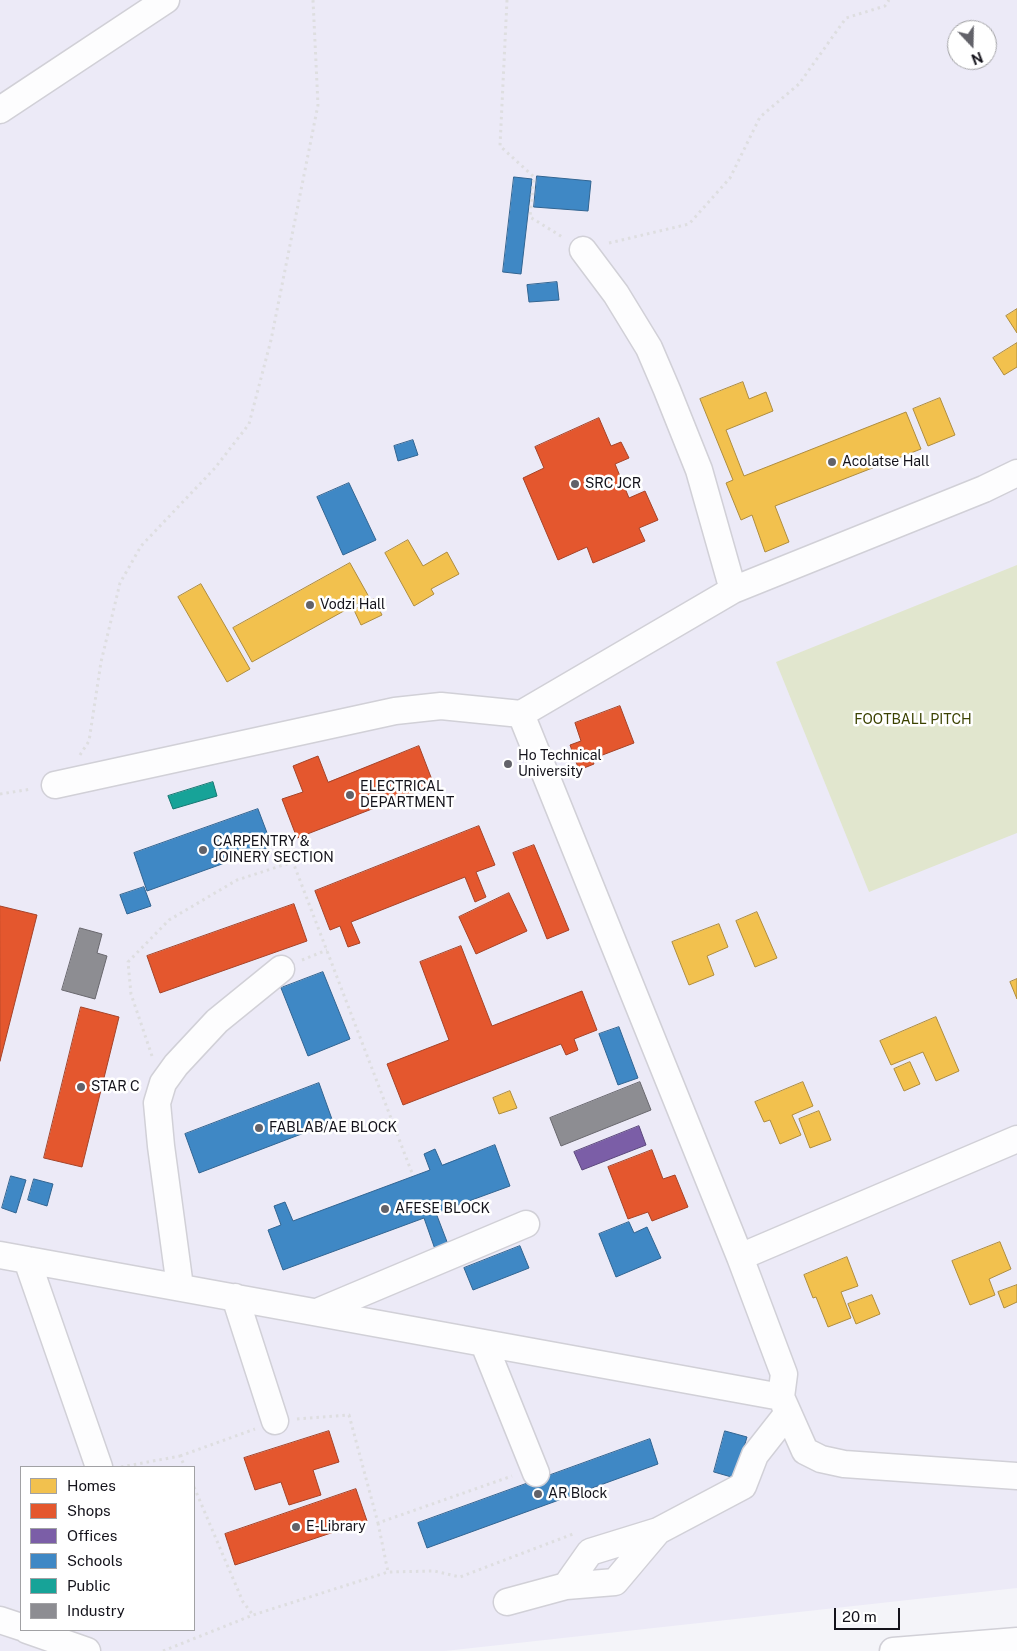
<!DOCTYPE html>
<html>
<head>
<meta charset="utf-8">
<style>
	body { margin:0 }
	#map { position:relative; width:1017px; height:1651px; overflow:hidden; background:#f4f4f9; font-family:"Public Sans",sans-serif }
	canvas { display:block }
	.legend { position:absolute; left:20px; top:1466px; width:175px; height:165px; box-sizing:border-box; background:#fff; border:1px solid #a1a1a4; margin:0; padding:6px 9px; list-style:none; font-size:15px; color:#14131b }
	.legend li { display:flex; align-items:center; gap:10px; height:25px }
	.legend b { width:25px; border:1px solid #a1a1a4 }
	.north { position:absolute; left:947px; top:20px; width:50px; height:50px; box-sizing:border-box; background:#fff; border:1px solid #a1a1a4; border-radius:50%; rotate:159deg; font-size:14px; font-weight:700; line-height:20px; text-align:center; color:#14131b }
	.north::after { content:''; display:block; margin:auto; width:18px; height:22px; background:#626269; clip-path:polygon(50% 0,100% 100%,50% 72%,0 100%) }
	.scale { position:absolute; left:834px; top:1608px; width:66px; height:22px; box-sizing:border-box; border:2px solid #14131b; border-top:0; padding-left:6px; font-size:15px; line-height:18px; white-space:nowrap; color:#14131b; -webkit-text-stroke:4px #fff; paint-order:stroke }
</style>
</head>
<body>
<div id="map">
<canvas width="1017" height="1651"></canvas>
<ul class="legend">
<li><b style="height:14px;background:#f2c14e"></b>Homes</li>
<li><b style="height:14px;background:#e4572e"></b>Shops</li>
<li><b style="height:14px;background:#7b5ea7"></b>Offices</li>
<li><b style="height:14px;background:#3f88c5"></b>Schools</li>
<li><b style="height:14px;background:#17a398"></b>Public</li>
<li><b style="height:14px;background:#8d8d92"></b>Industry</li>
</ul>
<div class="north">N</div>
<div class="scale">20 m</div>
</div>
<script>
const c = document.querySelector('canvas').getContext('2d');
c.lineJoin = 'round';
function fill(path, color) {
  c.fillStyle = color;
  c.fill(path, 'evenodd');
}
function trace(path, color, width, dash) {
  c.strokeStyle = color;
  c.lineWidth = width;
  c.lineCap = dash ? 'butt' : 'round';
  c.setLineDash(dash || []);
  c.stroke(path);
}
function label(font, color, halo, rows, align = 'center') {
  c.font = font + ' "Public Sans",sans-serif';
  c.lineWidth = 5;
  c.setLineDash([]);
  c.textBaseline = 'middle';
  c.strokeStyle = halo;
  c.fillStyle = color;
  for (const [text, x, y, turn = 0] of rows) {
    c.save();
    c.translate(x, y);
    c.rotate((+turn || 0) * Math.PI / 180);
    c.textAlign = isNaN(turn) ? turn : align;
    if (halo) c.strokeText(text, 0, 0);
    c.fillText(text, 0, 0);
    c.restore();
  }
}
fill(new Path2D(`
	M0,0H1017V1588L445,1651H0ZM957,30H987V60H957ZM21,1467H194V1630H21Z`), '#eceaf7');
fill(new Path2D(`
	M1017,565V833L869,892L776,662Z`), '#e1e6ce');
const homes = new Path2D(`
	M1017,309V333L1006,316Z
	M1017,343V367L1004,375L993,358Z
	M743,382L749,399L766,392L773,411L726,430L744,476L906,412L921,449L775,506L789,542L765,552L752,515L741,520L726,483L733,480L700,399Z
	M940,398L955,435L928,446L913,409Z
	M408,540L423,566L447,552L459,574L431,589L434,594L414,606L385,553Z
	M350,563L369,597L252,662L233,628Z
	M201,584L250,669L227,682L178,597Z
	M374,599L382,615L361,625L354,610Z
	M757,912L777,958L755,967L736,921Z
	M719,924L728,947L707,956L714,975L689,985L672,942Z
	M1017,979V999L1010,982Z
	M936,1017L959,1071L936,1081L923,1052L891,1065L880,1041Z
	M910,1062L920,1084L904,1091L894,1069Z
	M803,1082L813,1106L792,1115L801,1135L780,1144L770,1120L764,1122L755,1102Z
	M510,1091L517,1108L499,1114L493,1098Z
	M819,1111L831,1140L810,1148L799,1119Z
	M1000,1242L1011,1269L989,1279L995,1295L970,1305L952,1261Z
	M847,1257L858,1286L841,1292L851,1318L828,1327L816,1297L813,1298L804,1275Z
	M1017,1285V1302L1004,1308L998,1292Z
	M872,1295L880,1314L856,1324L848,1304Z`);
fill(homes, '#f2c14e');
trace(homes, '#af8d3f', 1);
const shops = new Path2D(`
	M599,418L611,446L621,442L629,458L615,464L629,498L645,491L658,520L639,528L645,541L593,563L587,547L558,560L523,478L544,468L535,447Z
	M620,706L634,743L592,759L594,764L579,770L570,745L581,741L575,723Z
	M419,746L434,785L297,838L282,799L303,792L293,766L318,756L328,782Z
	M479,826L495,865L476,872L486,897L475,902L465,877L351,922L360,943L348,947L340,926L330,930L315,891Z
	M534,845L569,930L547,939L513,853Z
	M509,893L527,931L476,954L459,917Z
	M294,904L307,941L160,993L147,956Z
	M0,906L37,915L0,1061Z
	M461,946L492,1026L582,991L597,1030L574,1039L578,1050L566,1055L561,1044L403,1105L387,1064L449,1040L420,962Z
	M81,1007L119,1017L82,1167L44,1158Z
	M652,1150L663,1179L675,1175L688,1207L652,1221L648,1212L628,1219L608,1167Z
	M329,1431L339,1462L313,1470L321,1495L289,1505L281,1482L255,1490L244,1458Z
	M356,1489L367,1521L235,1565L225,1534Z`);
fill(shops, '#e4572e');
trace(shops, '#a64328', 1);
const offices = new Path2D(`
	M639,1126L646,1145L582,1170L574,1152Z`);
fill(offices, '#7b5ea7');
trace(offices, '#5c487d', 1);
const schools = new Path2D(`
	M537,176L591,181L588,211L534,207Z
	M514,177L532,179L521,274L503,272Z
	M557,282L559,300L529,302L527,285Z
	M413,440L418,455L398,461L394,446Z
	M349,483L376,540L343,555L317,497Z
	M258,809L272,846L147,891L134,853Z
	M144,887L151,906L127,914L120,895Z
	M323,972L350,1039L308,1056L281,988Z
	M619,1027L638,1078L618,1085L599,1034Z
	M319,1083L333,1122L199,1173L185,1134Z
	M495,1145L510,1186L436,1213L449,1247L436,1252L424,1218L283,1270L268,1230L281,1225L274,1206L285,1202L293,1221L430,1170L424,1154L435,1149L442,1165Z
	M11,1176L26,1180L16,1213L2,1208Z
	M34,1179L53,1184L47,1206L28,1200Z
	M629,1222L634,1233L647,1227L661,1258L616,1277L599,1234Z
	M520,1246L529,1268L473,1290L464,1268Z
	M725,1431L747,1437L735,1478L714,1472Z
	M650,1439L658,1464L427,1548L418,1523Z`);
fill(schools, '#3f88c5');
trace(schools, '#326592', 1);
const public = new Path2D(`
	M213,782L217,796L173,809L168,796Z`);
fill(public, '#17a398');
trace(public, '#167872', 1);
const industry = new Path2D(`
	M80,928L102,934L97,953L107,956L95,999L62,990Z
	M640,1082L651,1110L561,1146L550,1118Z`);
fill(industry, '#8d8d92');
trace(industry, '#69686e', 1);
const minor = new Path2D(`
	M0,110L166,0
	M583,250L616,294L649,348L667,390L699,470L733,590
	M521,714L740,1257L784,1374L781,1397L805,1451L821,1459L844,1464L1017,1476
	M55,785L395,711L441,706L521,714L733,590L984,489L1017,473
	M0,1255L781,1397
	M740,1257L1017,1139
	M27,1260L99,1467
	M180,1287L161,1146L157,1103L163,1083L176,1065L217,1021L281,969
	M235,1297L275,1421
	M317,1312L526,1224
	M484,1344L536,1473
	M566,1586L615,1582L658,1531
	M507,1602L566,1586L590,1552L658,1531L743,1486L755,1455L788,1413
	M0,1620L21,1627
	M27,1630L87,1651
	M893,1651L1017,1641`);
trace(minor, '#d1d0d7', 29);
trace(new Path2D(`
	M507,0L500,146L534,177L530,217L564,238
	M609,243L689,224L730,178L760,117L799,84L846,18L885,6L889,0
	M80,755L89,741L101,662L120,583L141,546L215,468L249,424L271,340L318,105L313,0
	M0,794L32,789
	M283,836L412,1173
	M302,960L327,950
	M152,1056L131,994L128,962L169,920L237,880L293,862
	M297,1419L349,1415L378,1523L512,1476
	M180,1456L255,1429
	M121,1467L180,1456L185,1467
	M194,1487L243,1602L253,1615
	M378,1523L388,1572
	M163,1651L253,1615L388,1572L434,1571L460,1577L573,1534`), '#dedee0', 3, [2.5, 4]);
trace(minor, '#fdfdfe', 26);
for (const [x, y, r, color] of [
	[832,462,5,"#626269"],
	[575,484,5,"#626269"],
	[310,605,5,"#626269"],
	[508,764,5,"#626269"],
	[350,795,5,"#626269"],
	[203,850,5,"#626269"],
	[81,1087,5,"#626269"],
	[259,1128,5,"#626269"],
	[385,1209,5,"#626269"],
	[538,1494,5,"#626269"],
	[296,1527,5,"#626269"]
]) {
  const dot = new Path2D();
  dot.arc(x, y, r, 0, 2 * Math.PI);
  c.fillStyle = color;
  c.fill(dot);
  trace(dot, '#fff', 2);
}
label('14px', '#14131b', '#fff', [
	["Acolatse Hall",842,462],
	["SRC JCR",585,484],
	["Vodzi Hall",320,605],
	["Ho Technical",518,756],
	["University",518,772],
	["ELECTRICAL",360,787],
	["DEPARTMENT",360,803],
	["CARPENTRY &",213,842],
	["JOINERY SECTION",213,858],
	["STAR C",91,1087],
	["FABLAB/AE BLOCK",269,1128],
	["AFESE BLOCK",395,1209],
	["AR Block",548,1494],
	["E-Library",306,1527]
], 'left');
label('14px', '#3b4201', '#fff', [
	["FOOTBALL PITCH",913,720]
]);
</script>
</body>
</html>
